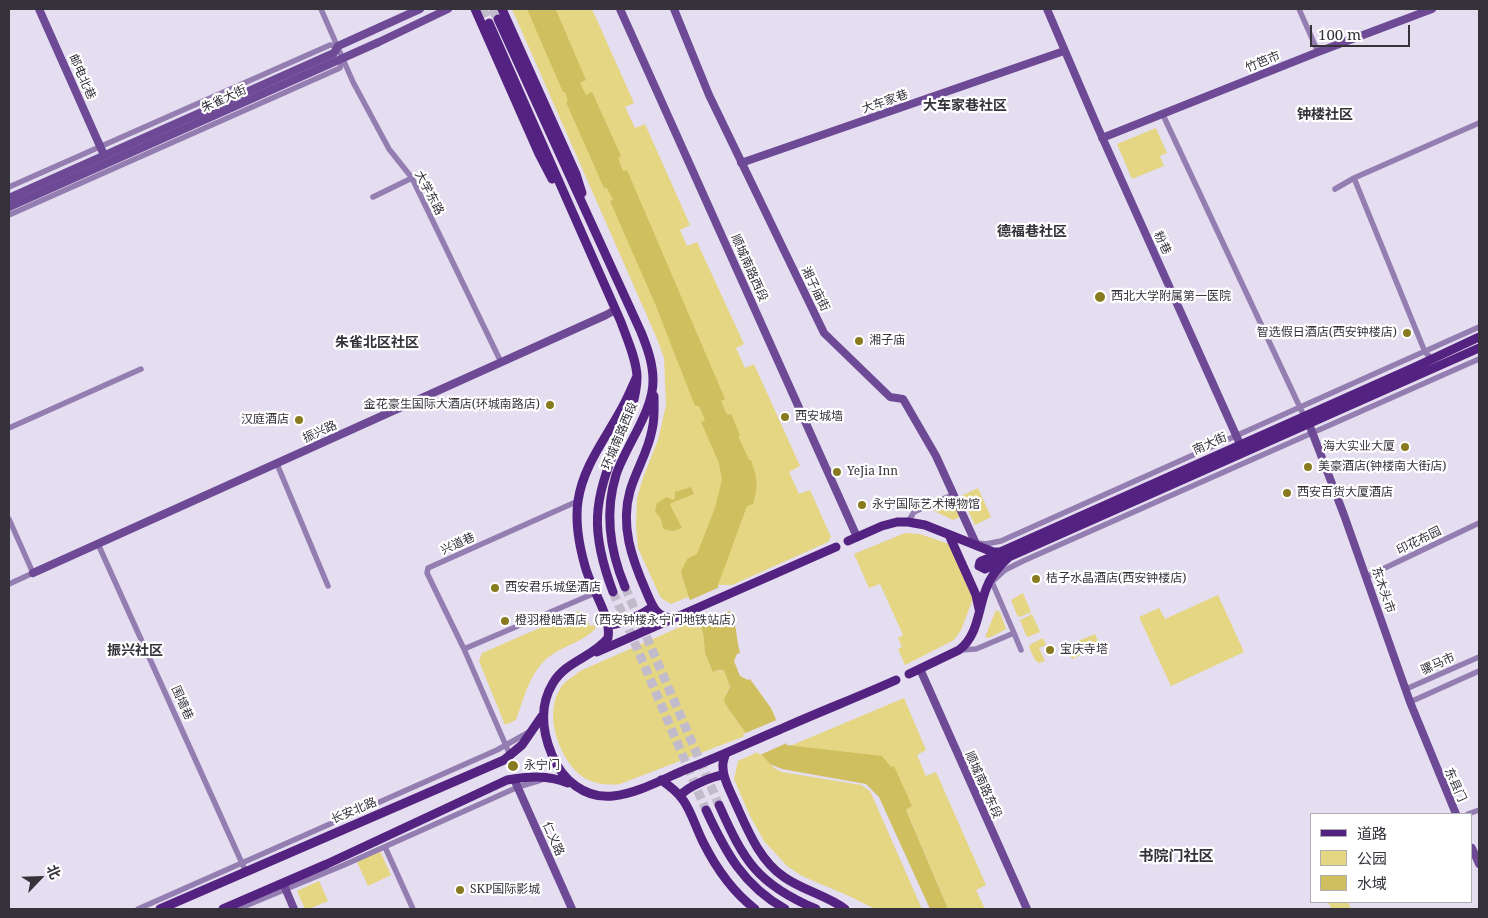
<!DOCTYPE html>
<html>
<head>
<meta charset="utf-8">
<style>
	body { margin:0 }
	#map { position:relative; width:1488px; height:918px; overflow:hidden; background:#e5ddf0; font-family:"Noto Serif","Noto Sans SC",serif }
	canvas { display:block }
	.frame { position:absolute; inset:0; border:10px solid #35323a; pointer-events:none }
	.legend { position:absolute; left:1310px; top:813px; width:162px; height:90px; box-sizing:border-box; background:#fff; border:1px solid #aeadb0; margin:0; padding:6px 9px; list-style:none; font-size:15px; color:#35323a }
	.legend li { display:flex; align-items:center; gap:10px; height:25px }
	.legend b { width:25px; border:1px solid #aeadb0 }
	.north { position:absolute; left:15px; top:853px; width:50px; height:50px; -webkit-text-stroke:4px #fff; paint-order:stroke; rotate:66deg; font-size:14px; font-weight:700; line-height:20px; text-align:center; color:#35323a }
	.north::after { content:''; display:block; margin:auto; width:18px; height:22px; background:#35323a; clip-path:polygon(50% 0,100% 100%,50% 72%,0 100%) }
	.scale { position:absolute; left:1310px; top:25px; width:100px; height:22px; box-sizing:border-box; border:2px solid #35323a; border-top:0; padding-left:6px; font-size:15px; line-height:18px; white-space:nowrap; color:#35323a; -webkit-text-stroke:4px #fff; paint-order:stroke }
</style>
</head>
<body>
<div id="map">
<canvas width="1488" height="918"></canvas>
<div class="frame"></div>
<ul class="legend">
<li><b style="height:6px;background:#542281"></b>道路</li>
<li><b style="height:14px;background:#e4d683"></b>公园</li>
<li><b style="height:14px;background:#cfbf5e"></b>水域</li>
</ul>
<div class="north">北</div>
<div class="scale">100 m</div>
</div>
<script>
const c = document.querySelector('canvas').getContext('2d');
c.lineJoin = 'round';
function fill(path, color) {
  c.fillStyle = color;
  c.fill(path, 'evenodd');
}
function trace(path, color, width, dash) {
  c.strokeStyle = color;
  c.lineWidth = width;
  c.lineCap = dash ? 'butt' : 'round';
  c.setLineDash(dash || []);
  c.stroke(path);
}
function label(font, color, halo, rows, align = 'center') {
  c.font = font + ' "Noto Serif","Noto Sans SC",serif';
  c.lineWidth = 4.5;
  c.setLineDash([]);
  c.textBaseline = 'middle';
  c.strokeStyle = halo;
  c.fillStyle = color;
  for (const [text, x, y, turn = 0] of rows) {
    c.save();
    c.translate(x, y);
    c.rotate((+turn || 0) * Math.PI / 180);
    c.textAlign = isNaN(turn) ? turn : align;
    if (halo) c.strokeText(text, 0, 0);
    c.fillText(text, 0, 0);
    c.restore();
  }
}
fill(new Path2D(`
	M512,9H592L634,103L625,107L635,128L645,124L690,225L680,230L687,246L697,242L744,344L736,348L745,368L754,364L800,466L789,472L799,494L810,490L831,537L828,542L732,585H717L671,604L661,598L659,594L638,548L636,527L637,498L643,478L658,440L666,405L664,358L658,341Z
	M1156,128L1167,153L1160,156L1164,166L1132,179L1117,144Z
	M978,488L991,517L975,525L961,496Z
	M949,503L954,504L960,517L953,520L934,511L937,508Z
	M905,533L920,534L949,544L973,599L961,630L954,640L905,665L898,649L902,647L898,638L903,635L880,584L869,588L854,554Z
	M1023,593L1031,612L1020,617L1017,615L1011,600Z
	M1218,595L1244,652L1171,686L1139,617L1159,608L1165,619Z
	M996,610L1000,612L1006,629L989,638L985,637Z
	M579,611L584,613L590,626L594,625L596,628C583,642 568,644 553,654C531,667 524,698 516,720L505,725L479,661L482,653Z
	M1032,614L1040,632L1028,637L1026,635L1020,620Z
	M698,619L703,633L705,653L713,671L724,670L730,687L727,692L725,704L745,732V736L620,784C607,786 589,783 579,774C558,755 544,714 560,689C564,681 573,677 580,671Z
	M1095,634L1100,646L1072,659L1066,646Z
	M1043,638L1046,645L1039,648L1045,661L1039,663L1035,660L1029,647L1031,644Z
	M904,698L926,750L917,755L926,776L936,772L986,885L976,890L985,909H948L906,810L912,806L891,767L790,746Z
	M758,752L762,753L774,768L782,772L861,785L870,791L922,909H875L849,896L802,876L787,866L764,841L750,816L734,779L738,761Z
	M380,851L391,875L368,886L357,862Z
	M319,881L328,901L309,909H305L297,891Z
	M1328,902H1348L1351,909H1330L1331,908Z`), '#e4d683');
fill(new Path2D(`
	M527,9H555L556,10L586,80L580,83L586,95L592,92L621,156L618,158L623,171L627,170L725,399L721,401L727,415L731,414L740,435L738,436L749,460H751C757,479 759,484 753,504L747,506L718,585C720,599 731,608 734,621C737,632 737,642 740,653L737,654L734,661L740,676L748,680L750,679L771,708L787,745L882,756L891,767L894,766L912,806L906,810L948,909H930L879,797L866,784L782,769L770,764L745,736V732L725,704L724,699L730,687L724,670H718L713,672L705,653L703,633L689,598L681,572L687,559L697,554L715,508L722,480L719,463L701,422L705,420L699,406H695L656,306L610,201L613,200L607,188H604L566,102L568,101L565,92H563Z
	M691,487L694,494L671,503L670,505L682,528L674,531L666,530L663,528L661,519L655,511L657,503L667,497L673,500L675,498V492Z`), '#cfbf5e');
fill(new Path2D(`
	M720,587L732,610L698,625L688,601Z
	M779,719L789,742L760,755L746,740L743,734Z`), '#e5ddf0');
trace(new Path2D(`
	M482,9L489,23
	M492,9L498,19
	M625,587L719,805
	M613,592L706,810`), '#c2bbcc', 9, [9, 4.5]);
trace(new Path2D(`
	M321,9L353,82L389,149L412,178L501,362
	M1299,9L1318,52
	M1163,115L1304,416
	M1354,178L1425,352L1432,359
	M9,187L330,45L338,46
	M1335,189L1354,178L1479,123
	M373,197L412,178
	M9,215L340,68L343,58
	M9,428L141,369
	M277,464L328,586
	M9,519L33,573L9,584
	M908,522L914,512L954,494
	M977,543L986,544L1001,541L1479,327
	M98,544L246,872
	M1366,577L1479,523
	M993,581L1005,570L1023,561L1479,359
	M1014,633L1021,650
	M464,649L427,573L428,568L578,501
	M960,650L976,649L1014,633L992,582V579
	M1406,689L1479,657
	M1410,702L1479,671
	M510,755L464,649L595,593
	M1468,814L1479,810
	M385,847L413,909
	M138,909L497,750L529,732
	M238,909L344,865L518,787L541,780`), '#937db1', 5.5);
trace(new Path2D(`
	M39,9L104,155
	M620,9L857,537
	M674,9L709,95L824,333L890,397L903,399L936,456L977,546
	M1047,9L1098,128L1240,444
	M1102,138L1318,52L1432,9
	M741,163L1064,51
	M9,198L334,53L338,46L420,9
	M9,207L379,42L448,9
	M1309,424L1344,515L1410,702L1456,814
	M33,573L606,315L615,310
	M920,669L1027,909
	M514,779L572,909
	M1472,848L1479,864
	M283,883L294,909`), '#6e4a96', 8);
trace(new Path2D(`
	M475,9L539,154L552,179
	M502,9L576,174L582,193
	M498,19L641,332C647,347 653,363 653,380C654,410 625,447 616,475C604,514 610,551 625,587
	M489,23L621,322C627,339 636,358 637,376C637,400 627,421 618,442C593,502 590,531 613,592
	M637,376C632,387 628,397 622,408C606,438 583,466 578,501C575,522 579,545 585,566C590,587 612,617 608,638C593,657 566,661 553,683C539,706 542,731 552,755C562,780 585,799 613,796C637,794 665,778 687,769C719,757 750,742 781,729C819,712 858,697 896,680
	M654,396C654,407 655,419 652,430C648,452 636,470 630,491C620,526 632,559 646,591C652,605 656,618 673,618
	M949,535L976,595L979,609
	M848,541L882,526L897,522H908L925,525L993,552H1000L1415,367L1479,337
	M1002,553C995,558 986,558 980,562L979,566L985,569L1003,560
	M608,625C618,626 646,613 653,606
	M597,652L836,547
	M909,674L959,650C978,636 978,610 986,589C990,577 999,566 1009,557L1479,348
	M726,753C724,758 722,763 723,768C723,779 730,790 734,800C747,828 758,859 784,877C802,890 828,896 845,909
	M661,780C690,799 689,813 703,842C716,868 733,892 755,909
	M681,795C687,787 713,776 723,775
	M719,805C744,861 757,884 816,909
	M706,810C726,853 743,885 785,909
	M160,909L504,760L522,745L542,716
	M223,909L327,864L507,780C529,776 547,775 568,783`), '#542281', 9);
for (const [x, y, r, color] of [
	[1100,297,6,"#887a1f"],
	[1407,333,5,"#887a1f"],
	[859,341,5,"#887a1f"],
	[550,405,5,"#887a1f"],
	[785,417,5,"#887a1f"],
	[299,420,5,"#887a1f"],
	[1405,447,5,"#887a1f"],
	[1308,467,5,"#887a1f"],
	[837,472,5,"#887a1f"],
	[1287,493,5,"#887a1f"],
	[862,505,5,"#887a1f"],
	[1036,579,5,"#887a1f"],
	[495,588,5,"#887a1f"],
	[505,621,5,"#887a1f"],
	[1050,650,5,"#887a1f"],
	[513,766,6,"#887a1f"],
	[460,890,5,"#887a1f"]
]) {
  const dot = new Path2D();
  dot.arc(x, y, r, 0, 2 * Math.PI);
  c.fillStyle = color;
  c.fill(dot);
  trace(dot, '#fff', 2);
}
label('12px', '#35323a', '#fff', [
	["竹笆市",1263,62,-22],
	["邮电北巷",82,77,66],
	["朱雀大街",224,99,-24],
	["大车家巷",885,102,-19],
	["大学东路",429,193,62],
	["粉巷",1162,243,65],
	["顺城南路西段",749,268,66],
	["湘子庙街",815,289,64],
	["振兴路",320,432,-24],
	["环城南路西段",620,436,-67],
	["南大街",1210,444,-24],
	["印花布园",1419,541,-26],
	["兴道巷",458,544,-24],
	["东木头市",1383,590,71],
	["骡马市",1438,664,-24],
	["围墙巷",182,703,66],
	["顺城南路东段",983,785,66],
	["东县门",1455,785,66],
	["长安北路",354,811,-23],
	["仁义路",553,839,66]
]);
label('12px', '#35323a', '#fff', [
	["西北大学附属第一医院",1111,297],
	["智选假日酒店(西安钟楼店)",1397,333,"right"],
	["湘子庙",869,341],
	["金花豪生国际大酒店(环城南路店)",540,405,"right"],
	["西安城墙",795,417],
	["汉庭酒店",289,420,"right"],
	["海大实业大厦",1395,447,"right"],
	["美豪酒店(钟楼南大街店)",1318,467],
	["YeJia Inn",847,472],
	["西安百货大厦酒店",1297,493],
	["永宁国际艺术博物馆",872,505],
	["桔子水晶酒店(西安钟楼店)",1046,579],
	["西安君乐城堡酒店",505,588],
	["橙羽橙皓酒店（西安钟楼永宁门地铁站店）",515,621],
	["宝庆寺塔",1060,650],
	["永宁门",524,766],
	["SKP国际影城",470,890]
], 'left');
label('bold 14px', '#35323a', '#fff', [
	["大车家巷社区",965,106],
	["钟楼社区",1325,115],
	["德福巷社区",1032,232],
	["朱雀北区社区",377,343],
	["振兴社区",135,651]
]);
label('bold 15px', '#35323a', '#fff', [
	["书院门社区",1176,857]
]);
</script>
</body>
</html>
